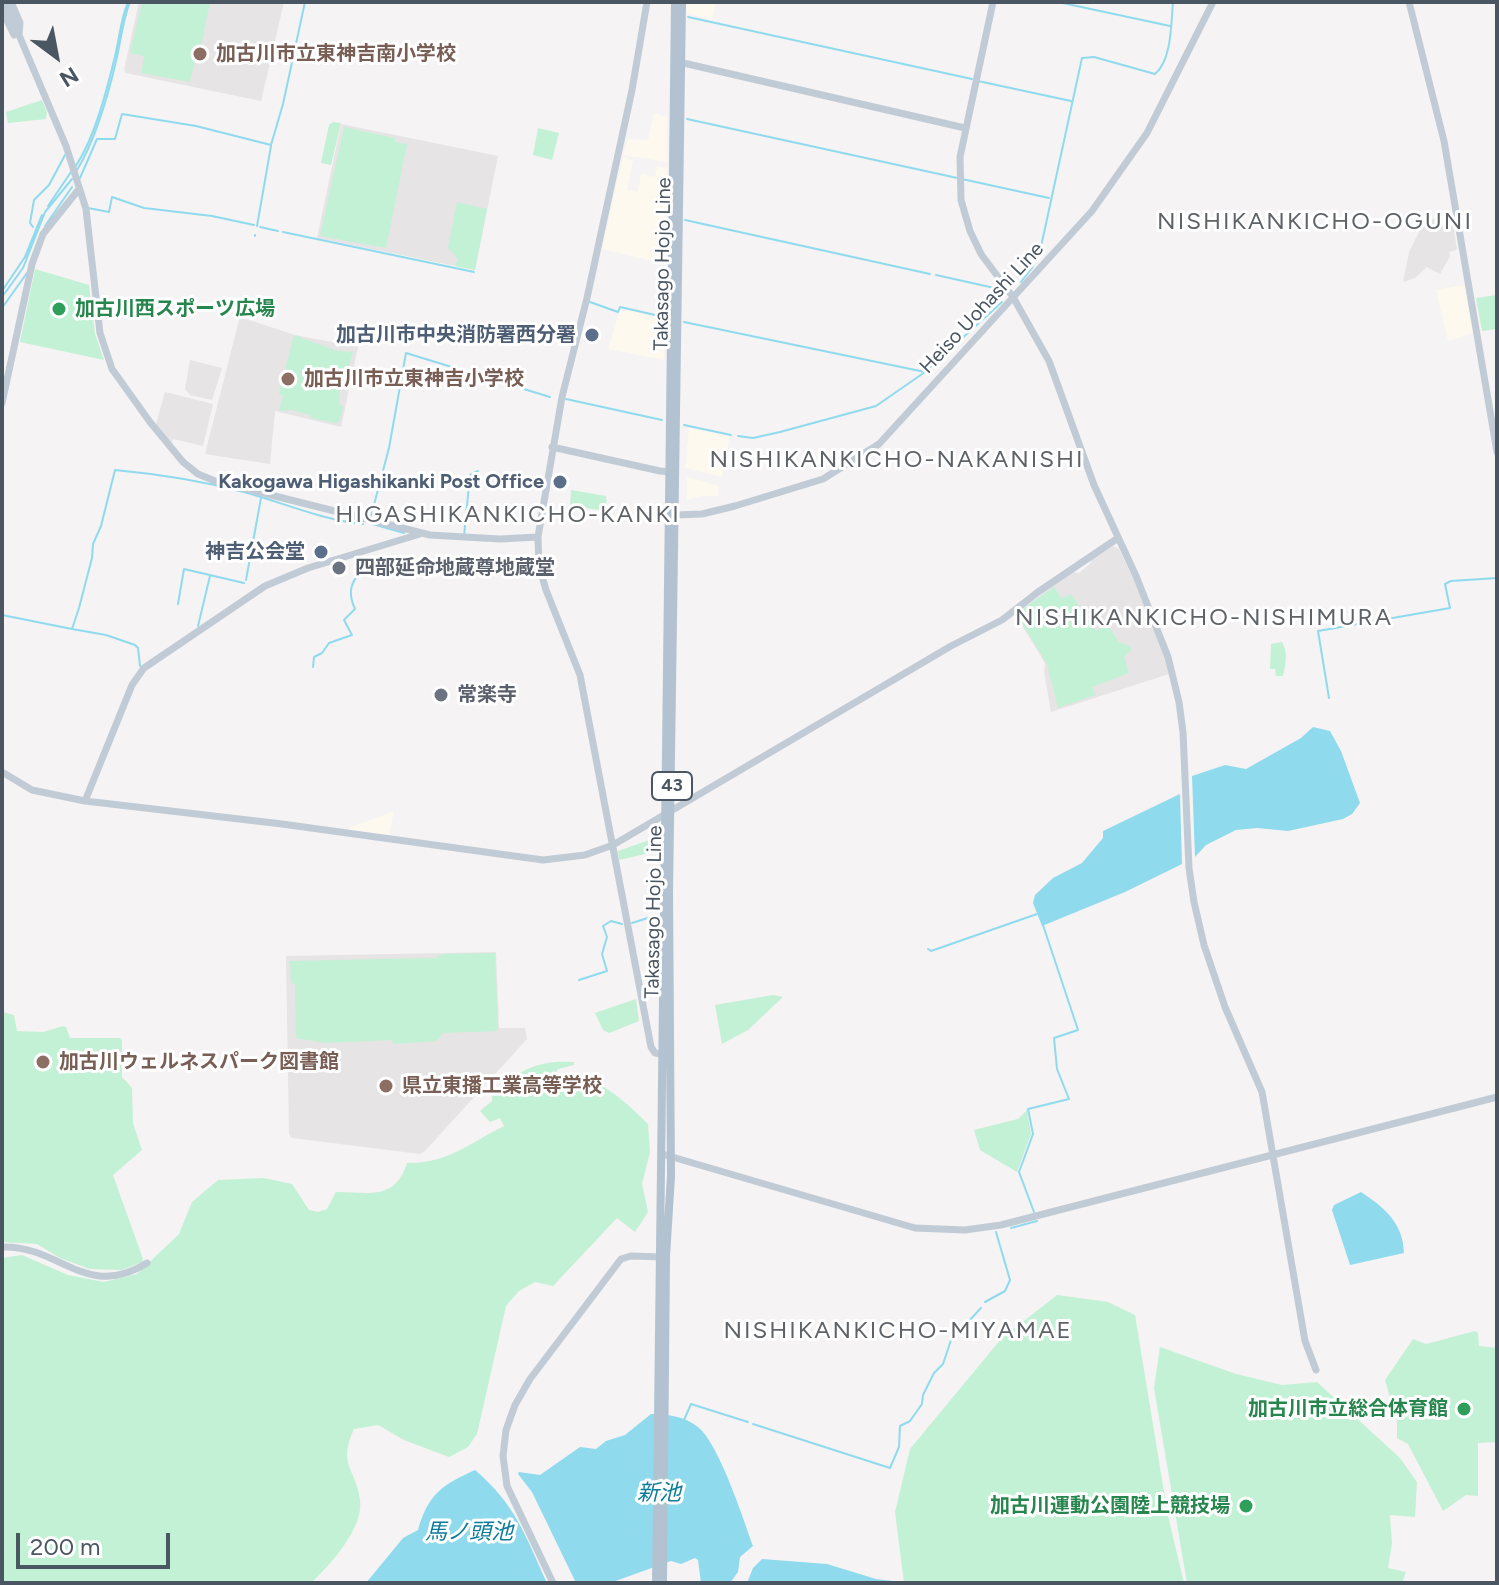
<!DOCTYPE html>
<html>
<head>
<meta charset="utf-8">
<style>
	body { margin:0 }
	#map { position:relative; width:1499px; height:1585px; overflow:hidden; background:#f5f3f3; font-family:Figtree,sans-serif }
	canvas { display:block }
	.frame { position:absolute; inset:0; border:4px solid #4a5661; pointer-events:none }
	.north { position:absolute; left:16px; top:16px; width:80px; height:80px; -webkit-text-stroke:6px #fff; paint-order:stroke; rotate:148deg; font-size:22px; font-weight:700; line-height:32px; text-align:center; color:#4a5661 }
	.north::after { content:''; display:block; margin:auto; width:28px; height:36px; background:#4a5661; clip-path:polygon(50% 0,100% 100%,50% 72%,0 100%) }
	.scale { position:absolute; left:16px; top:1533px; width:154px; height:36px; box-sizing:border-box; border:4px solid #4a5661; border-top:0; padding-left:10px; font-size:24px; line-height:28px; white-space:nowrap; color:#4a5661; -webkit-text-stroke:6px #fff; paint-order:stroke }
</style>
</head>
<body>
<div id="map">
<canvas width="1499" height="1585"></canvas>
<div class="frame"></div>
<div class="north">N</div>
<div class="scale">200 m</div>
</div>
<script>
const c = document.querySelector('canvas').getContext('2d');
c.lineJoin = 'round';
function fill(path, color) {
  c.fillStyle = color;
  c.fill(path, 'evenodd');
}
function trace(path, color, width, dash) {
  c.strokeStyle = color;
  c.lineWidth = width;
  c.lineCap = dash ? 'butt' : 'round';
  c.setLineDash(dash || []);
  c.stroke(path);
}
function label(font, color, halo, rows, align = 'center') {
  c.font = font + ' Figtree,"Noto Sans JP",sans-serif';
  c.lineWidth = 6;
  c.setLineDash([]);
  c.textBaseline = 'middle';
  c.strokeStyle = halo;
  c.fillStyle = color;
  for (const [text, x, y, turn = 0] of rows) {
    c.save();
    c.translate(x, y);
    c.rotate((+turn || 0) * Math.PI / 180);
    c.textAlign = isNaN(turn) ? turn : align;
    if (halo) c.strokeText(text, 0, 0);
    c.fillText(text, 0, 0);
    c.restore();
  }
}
fill(new Path2D(`
	M687,2H716L712,20L687,13Z
	M654,113L667,117V162L623,155L628,139L648,140Z
	M623,157L633,160L627,190L638,192L641,174L655,177L657,166L667,168L665,264L602,249Z
	M1464,285L1473,333L1448,341L1436,290Z
	M626,309L665,321L664,360L608,349L620,310L625,312Z
	M689,428L730,436L722,477L685,468Z
	M687,477L719,486L718,496H703L687,500Z
	M394,811L389,835L349,832V828Z`), '#fdf9ef');
fill(new Path2D(`
	M139,2H284L261,101L126,73L124,70Z
	M341,124L498,156L475,270L317,238Z
	M1446,211H1451L1457,250L1449,252L1450,256L1440,274L1427,267L1415,278L1403,282L1409,252L1422,226Z
	M243,318L295,335L358,347L341,427L275,411L270,464L205,454L239,320Z
	M190,360L222,368L212,400L190,395L185,389Z
	M165,392L213,404L203,446L173,439L171,444L156,424Z
	M1113,546L1119,549L1145,604L1165,656L1169,674L1051,712L1044,672L1045,663L1015,614L1072,572L1079,573L1090,564L1091,560Z
	M496,952L499,1028H525L527,1039L424,1152L420,1154L292,1138L289,1134L286,956Z`), '#e6e4e5');
fill(new Path2D(`
	M142,2H210L199,56L196,57L190,82L141,73L144,56L130,53Z
	M42,100L47,112L46,119L8,123L6,112Z
	M333,122L341,123L331,165L321,163L329,125Z
	M344,127L395,138V142L407,144L386,248L320,236Z
	M538,128L559,133L552,160L533,155Z
	M457,202L487,209L475,270L455,266L458,259L448,248Z
	M35,269L89,285L95,334L104,360L20,342Z
	M1497,295V329L1482,331L1476,298Z
	M294,335L337,351L353,352L346,375L340,381L339,404L343,407L340,420L336,423L311,418L310,415L292,410L279,411L283,396L279,394Z
	M571,490L606,496L607,511L570,506Z
	M1054,587L1062,599L1071,594L1096,631L1107,624L1119,642L1130,646L1131,650L1124,657L1129,673L1092,687L1095,695L1058,708L1047,664L1016,614Z
	M1282,642C1288,653 1286,663 1283,676H1276L1275,669H1270L1271,644Z
	M658,837V851L619,860L618,851Z
	M495,953L498,1031L443,1033L437,1041L393,1044L392,1040L325,1043L296,1038L295,984L291,983L290,961L436,958L442,954Z
	M773,995L783,997L748,1030L722,1044L715,1005Z
	M636,999L639,1021L609,1033L603,1030L595,1013Z
	M2,1012L14,1015L17,1031L43,1032L63,1026L66,1027L70,1038H120L122,1041V1077L132,1088L133,1123L142,1150L113,1175L143,1259L142,1262L122,1270L90,1269L60,1258L37,1244L2,1242Z
	M574,1062V1065L558,1069L554,1076L537,1084L540,1089L535,1095C544,1090 556,1080 568,1078C597,1073 630,1106 648,1124L650,1152L642,1184L648,1212L635,1232L617,1218L553,1286L535,1282L519,1291L506,1306L477,1434L468,1447L449,1457L404,1440L378,1425L354,1429C337,1466 356,1468 360,1500C364,1528 330,1565 311,1583H2V1258L22,1255L68,1275L104,1282L137,1274L179,1234L192,1202L218,1180L264,1178L292,1184L309,1210L318,1212L327,1209L336,1192C369,1192 395,1201 407,1163C447,1164 470,1143 504,1126L500,1118L490,1122L480,1111L492,1101V1096C518,1070 537,1060 574,1062Z
	M1027,1110L1031,1134L1017,1172L980,1150L974,1130L1018,1119Z
	M1057,1295L1108,1302L1135,1315L1168,1516L1184,1583H904L895,1512L910,1449L1001,1339Z
	M1475,1331L1478,1333L1479,1346L1497,1348V1442L1478,1443V1496L1466,1495L1443,1511L1408,1444L1397,1438V1422L1385,1380L1413,1339L1426,1344Z
	M1160,1347L1236,1374L1282,1385L1317,1382L1400,1458L1417,1482L1415,1517L1390,1515L1392,1543L1388,1568L1406,1572L1402,1583H1187L1154,1388Z`), '#c3f1d5');
fill(new Path2D(`
	M1313,727L1330,731L1341,751L1360,803L1352,814L1343,819L1288,831L1257,828L1236,830L1206,845L1195,857L1192,776L1225,765L1246,769L1301,738Z
	M1180,794L1182,864L1125,892L1042,926L1033,903L1035,895L1053,878L1082,863L1103,838V831Z
	M1361,1192C1385,1208 1403,1223 1404,1253L1350,1265L1332,1210L1334,1205Z
	M651,1414C667,1414 684,1416 698,1427C719,1444 743,1518 753,1546L740,1557L738,1572L730,1583H701L698,1560L695,1558L681,1564L671,1561L610,1583H576L532,1492L518,1474L519,1472L540,1475L580,1447L596,1449L606,1441L625,1435Z
	M475,1470C516,1505 525,1535 547,1583H366L403,1538L418,1530C428,1494 442,1485 475,1470Z
	M762,1559L827,1564L876,1579L909,1583H747L753,1568Z`), '#90daee');
trace(new Path2D(`
	M1058,2L1170,26
	M688,17L972,79
	M978,81L1071,101
	M687,119L1049,198
	M75,167C95,138 108,86 116,52C120,34 121,19 128,2
	M77,170C96,139 109,92 117,57C121,38 123,20 130,2
	M80,178L97,139H115L122,114L196,126L271,145L283,104L305,2
	M48,206L71,172
	M88,208L109,212L112,197L144,208L212,216L254,225
	M685,220L930,274
	M45,226L72,187
	M257,226L271,146
	M33,227L30,223L34,200L49,185L65,155
	M260,227L278,231
	M283,232L474,272
	M255,236V235
	M936,275L999,289
	M1021,282L1032,268L1042,242L1082,58L1094,57L1155,74C1172,60 1171,23 1173,2
	M2,291L25,257L42,215
	M2,297L23,268L45,212L72,179
	M590,302L618,312L620,307L664,317
	M2,308L27,273
	M684,322L925,372
	M566,399L662,420
	M684,425L731,435
	M738,436L753,438L780,432L876,406L925,372L1002,302
	M371,516L389,448L406,353L550,397
	M369,523L404,533
	M464,536L470,475L478,471
	M246,580L261,498
	M178,604L184,569L244,583
	M2,615L72,629
	M198,626L210,576
	M140,666L138,648L135,645L106,635L72,629L79,608L92,558L93,544L101,526L115,470C158,474 202,481 244,492C284,503 322,520 363,524
	M313,667L314,657L322,653L329,643L352,635L344,620L355,609C348,594 350,584 360,572L369,570
	M1329,698L1318,631L1450,608L1445,584L1451,581L1497,578
	M632,923L657,915
	M928,949L931,951L1037,914
	M579,980L607,971L602,954L607,937L603,926L611,921L622,924
	M1034,1212L1019,1172L1033,1134L1028,1109L1069,1099L1057,1069L1054,1038L1078,1030L1043,925
	M1011,1228L1037,1221
	M985,1302L1005,1291L1010,1280L996,1232
	M684,1420L691,1404L748,1422
	M753,1424L890,1468L899,1447L900,1426L910,1421L922,1404L923,1395L934,1373L943,1364L951,1340L981,1308`), '#90daee', 2);
trace(new Path2D(`
	M5,2L66,146L86,209L100,333L112,369L150,422L183,462L198,474L215,481L430,535L500,539L538,537
	M11,2L20,23L19,34
	M647,2L632,90L587,298L562,397L538,537L539,566L546,590L580,675L651,1047L655,1053L667,1055
	M993,2L960,157L961,200L970,231L981,254L1013,297L1049,361L1094,485L1136,576L1168,657L1179,702L1183,732L1189,868L1194,902L1204,945L1225,1007L1262,1092L1305,1341L1316,1370
	M1409,2L1444,141L1497,452
	M2,10L14,35
	M679,62L965,128
	M2,403L32,264L43,234L79,189
	M552,447L660,471L672,472
	M676,515L702,514L735,506L823,479L879,444L1092,211L1147,133L1213,2
	M2,772L32,790L85,801L282,824L543,860L585,855L613,845L951,646L1002,620L1038,592L1118,538
	M85,801L132,685L144,668L265,586L308,568L420,534
	M662,1154L915,1228L965,1230L1001,1225L1497,1097
	M2,1247C60,1245 86,1301 147,1263
	M553,1583L507,1486L503,1456L506,1430L515,1405L530,1379L621,1259L631,1256L663,1257`), '#c1cbd6', 7);
trace(new Path2D(`
	M656,1583L675,2
	M663,1583L666,1257L671,1176L669,892L682,2`), '#b3c2d1', 8);
for (const [x, y, r, color] of [
	[200,54,8,"#8d6e63"],
	[59,309,8,"#2e9e5b"],
	[592,335,8,"#5c6f8a"],
	[288,379,8,"#8d6e63"],
	[560,482,8,"#5c6f8a"],
	[321,552,8,"#5c6f8a"],
	[339,568,8,"#6b7280"],
	[441,695,8,"#6b7280"],
	[43,1062,8,"#8d6e63"],
	[386,1086,8,"#8d6e63"],
	[1464,1409,8,"#2e9e5b"],
	[1246,1506,8,"#2e9e5b"]
]) {
  const dot = new Path2D();
  dot.arc(x, y, r, 0, 2 * Math.PI);
  c.fillStyle = color;
  c.fill(dot);
  trace(dot, '#fff', 3);
}
for (const [x, y, w] of [
	[672,786,40]
]) {
  const box = new Path2D();
  box.roundRect(x - w / 2, y - 14, w, 28, 6);
  c.fillStyle = '#fff';
  c.fill(box);
  trace(box, '#4a5661', 2);
}
label('bold 18px', '#4a5661', null, [
	["43",672,786]
]);
label('bold 20px', '#785e54', '#fff', [
	["加古川市立東神吉南小学校",216,54],
	["加古川市立東神吉小学校",304,379],
	["加古川ウェルネスパーク図書館",59,1062],
	["県立東播工業高等学校",402,1086]
], 'left');
label('20px', '#4a5661', '#fff', [
	["Takasago Hojo Line",663,264,-89],
	["Heiso Uohashi Line",982,308,-47],
	["Takasago Hojo Line",654,912,-89]
]);
label('bold 20px', '#27864d', '#fff', [
	["加古川西スポーツ広場",75,309,"left"],
	["加古川市立総合体育館",1448,1409],
	["加古川運動公園陸上競技場",1230,1506]
], 'right');
label('bold 20px', '#4e5e75', '#fff', [
	["加古川市中央消防署西分署",576,335],
	["Kakogawa Higashikanki Post Office",544,482],
	["神吉公会堂",305,552]
], 'right');
label('bold 20px', '#5b616d', '#fff', [
	["四部延命地蔵尊地蔵堂",355,568],
	["常楽寺",457,695]
], 'left');
label('italic 22px', '#0c7c9b', '#fff', [
	["新池",659,1494],
	["馬ノ頭池",469,1533]
]);
c.letterSpacing = '2px';
label('24px', '#5f6368', '#fff', [
	["NISHIKANKICHO-OGUNI",1315,222],
	["NISHIKANKICHO-NAKANISHI",897,460],
	["HIGASHIKANKICHO-KANKI",508,515],
	["NISHIKANKICHO-NISHIMURA",1204,618],
	["NISHIKANKICHO-MIYAMAE",898,1331]
]);
c.letterSpacing = '0px';
</script>
</body>
</html>
